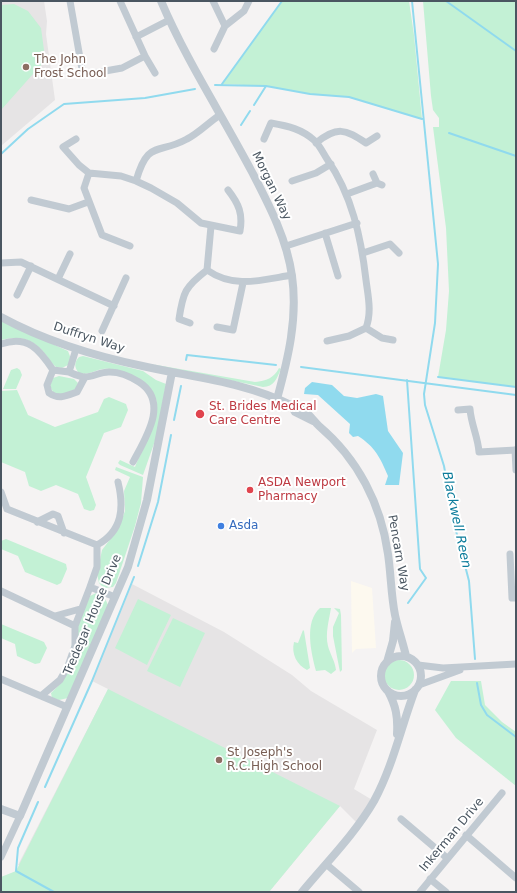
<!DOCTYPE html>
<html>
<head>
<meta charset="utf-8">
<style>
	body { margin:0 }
	#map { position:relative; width:517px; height:893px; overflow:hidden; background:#f5f3f3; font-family:"DejaVu Sans",sans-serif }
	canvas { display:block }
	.frame { position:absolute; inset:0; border:2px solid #4a5661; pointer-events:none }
</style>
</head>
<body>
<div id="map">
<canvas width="517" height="893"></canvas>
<div class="frame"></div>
</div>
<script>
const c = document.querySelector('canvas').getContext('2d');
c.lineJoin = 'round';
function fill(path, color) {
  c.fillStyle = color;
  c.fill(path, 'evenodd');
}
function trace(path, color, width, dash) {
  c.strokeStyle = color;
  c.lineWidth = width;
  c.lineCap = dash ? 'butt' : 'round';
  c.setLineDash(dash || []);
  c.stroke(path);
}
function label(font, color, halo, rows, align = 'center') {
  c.font = font + ' "DejaVu Sans",sans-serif';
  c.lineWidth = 4;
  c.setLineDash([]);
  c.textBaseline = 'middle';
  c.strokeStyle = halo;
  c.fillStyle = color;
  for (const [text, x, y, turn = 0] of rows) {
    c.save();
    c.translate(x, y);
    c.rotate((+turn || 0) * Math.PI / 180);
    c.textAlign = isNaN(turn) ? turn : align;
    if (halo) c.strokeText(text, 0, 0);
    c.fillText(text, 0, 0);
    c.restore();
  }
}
fill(new Path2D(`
	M351,581L372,588L376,648L356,649L352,653Z`), '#fdf9ef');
fill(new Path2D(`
	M1,1H44L47,21L46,34L55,100L1,146Z
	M132,584L224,632L292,675L311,691L377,730L354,789L374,801L358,824L340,806L269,892L18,865L108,689L92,681Z`), '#e6e4e5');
fill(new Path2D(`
	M282,1H409L414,35L422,119L349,97L310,94L266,86L222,84Z
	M423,1H516V387L438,377L446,330L449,291L446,228L433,127H439V118L433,110L431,96Z
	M14,4L28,11L41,28L44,50L41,65L1,110V5Z
	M1,321L68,351L71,359L68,365L62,368L56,367C52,364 49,359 46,355C34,339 20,335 1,340Z
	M83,356L143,371L156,380L166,384L156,438L143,475L120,465L118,463L120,460L135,467C144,445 160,423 156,399C141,387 124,366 103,369C95,370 87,376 79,373C74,368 74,362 79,357Z
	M151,364L255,382C266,381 274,378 279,368L281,369C277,378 274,387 263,387C225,379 188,373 151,364Z
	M17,368L20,370L22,375L16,389H3L11,370Z
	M59,376L74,379L78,383L76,389L61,395L53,392L50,386L53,378Z
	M17,390L28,415L55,427L98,412L104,399L109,397L126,404L128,410L121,427L104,433L86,477L96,505L94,510L90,511L84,509L78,494L56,485L41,491L29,486L25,472L1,462V391Z
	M116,467L143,477L141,503L135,526L116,583L113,587L104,588L99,583L97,574L102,550L118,529L125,511L124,491L130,477L115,470Z
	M6,539L66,564L67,569L61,583L57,585L25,572L18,556L1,549V541Z
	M96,593L104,596L108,605L68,698L59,700L52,698L51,693L61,683L78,623L90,596Z
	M138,599L171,615L147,665L115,648Z
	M320,608H331C329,621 325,633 328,646C330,654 335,661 336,670L331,674L325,670L316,671C311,652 304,622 320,608Z
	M334,608L340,609L341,615L342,670L340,672L333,636V627L339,613Z
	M173,618L205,633L180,687L147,671Z
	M1,624L44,642L47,648L40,663L35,664L17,656L15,644L1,638Z
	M303,630L304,631L310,668L307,670C297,665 291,654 294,642L298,643Z
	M384 675a15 15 0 1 1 30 0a15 15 0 1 1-30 0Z
	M451,681H481L485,705L502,722L516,732V786L456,738L435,710Z
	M108,689L340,806L269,892H1V877L16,871Z`), '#c3f1d5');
fill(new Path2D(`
	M312,382L332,385L344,396L357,398L376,394L383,396L388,431L403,453L399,485H385L388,476C380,457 375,447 358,436L353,437L349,433L350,424L318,395L304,394L305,388Z`), '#90daee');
trace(new Path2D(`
	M412,1L438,264L435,323L424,394L425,405L444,466L455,527L469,581L475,659
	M446,1L516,51
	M222,84L282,1
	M215,85L266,86L310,94L349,97L422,119
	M254,105L266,86
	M241,125L250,111
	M449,133L516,156
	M1,154L28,129L64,104L145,98L195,89
	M186,360L187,355L276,365
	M301,367L516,395
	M438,377L516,387
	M407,380L420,569L426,578L408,603
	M174,420L181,386
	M138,566L158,502L171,435
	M477,683L481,705L487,715L516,737
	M45,787L92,681L134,577
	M38,802L18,848L16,871L54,892`), '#90daee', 2);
trace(new Path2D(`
	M70,1L83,75L122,68L145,56L120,1
	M213,1L225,26L214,49
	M225,26L244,11L249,1
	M136,37L169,20
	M145,56L155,73
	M76,139L63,147L79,165L89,173L121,176L136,181L151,188L177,203L201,223L240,231C243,214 239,204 228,190
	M264,139L271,123C288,126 302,129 315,141C320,146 323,153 327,159C352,195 361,237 366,280C368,296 372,312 366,328
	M316,143C337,126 345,129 366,143L377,136
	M89,173L84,188L102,235L130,246
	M373,174L377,183L382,185
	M136,181C148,139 158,155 187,139C199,133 209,122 220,115
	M292,181L316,173L331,164
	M347,194L377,183
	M31,200L69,209L88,202
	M211,226L207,270C234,289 261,280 292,275
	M325,233L338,276
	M286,246L357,223
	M363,253L390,244L399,253
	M1,263L21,262L114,306
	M58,279L70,254
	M17,295L31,266
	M190,323L179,319C183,292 185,287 207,270
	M217,327L233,330L243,283
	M366,328L382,338L393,340
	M102,331L126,278
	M327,341L349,336L366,328
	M1,344C28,335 39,349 53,370L69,372
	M76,349L69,372C73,374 79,376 83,377C92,378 101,371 110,372C120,372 131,377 139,382C170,402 145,439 133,462
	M53,370L47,385L49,393C59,400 66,396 77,392L85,377
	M458,410L470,409C471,424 478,437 479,452L516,450
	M515,450L516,470
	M1,492L7,509
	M7,509L97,545
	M37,522L53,514L58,516L64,533
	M510,554L512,598H516
	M1,591L75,626
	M115,597L90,587L97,567V545C123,531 124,507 118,482
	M55,616L80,609
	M418,665L443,668L516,664
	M1,679L41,696L60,680L68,666L75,646V626L90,587
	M419,685L460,670
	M41,696L67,707
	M401,819L447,858
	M466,835L516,878
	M1,857L20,816
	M326,864L359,892
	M430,879L446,892
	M420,892L502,793`), '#c1cad2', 7);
trace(new Path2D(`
	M161,1C186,60 222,115 252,172C269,205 287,239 292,276C298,318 288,359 277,399
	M1,317C45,341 98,357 147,367C197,378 244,382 291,405C304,406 310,417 319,426C358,459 381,504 388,554C391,574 391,595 395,615C398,629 403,643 406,656
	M291,405L295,412L313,421
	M381 676a20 20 0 1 1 40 0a20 20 0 1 1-40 0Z
	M387,662L393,641L395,622
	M388,691C396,706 398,717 397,734
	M1,809L20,816L128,567L147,500L172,372
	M302,892C326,863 355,834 374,801C393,766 401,727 415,690`), '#c1cad2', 8);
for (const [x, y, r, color] of [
	[26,67,4,"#8d6e63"],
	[200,414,5,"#e0444e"],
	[250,490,4,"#e0444e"],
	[221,526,4,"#3f7fe0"],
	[219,760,4,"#8d6e63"]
]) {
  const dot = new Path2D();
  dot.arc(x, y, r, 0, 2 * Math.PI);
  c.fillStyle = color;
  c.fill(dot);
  trace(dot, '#fff', 1.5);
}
label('12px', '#785e54', '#fff', [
	["The John",34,60],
	["Frost School",34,74],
	["St Joseph's",227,753],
	["R.C.High School",227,767]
], 'left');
label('12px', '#4a5661', '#fff', [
	["Morgan Way",271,186,64],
	["Duffryn Way",89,338,18],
	["Pencarn Way",398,553,80],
	["Tredegar House Drive",93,615,-67],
	["Inkerman Drive",452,835,-50]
]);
label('12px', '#be3a42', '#fff', [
	["St. Brides Medical",209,407],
	["Care Centre",209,421],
	["ASDA Newport",258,483],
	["Pharmacy",258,497]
], 'left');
label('12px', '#366cbe', '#fff', [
	["Asda",229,526]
], 'left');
label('italic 13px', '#0c7c9b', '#fff', [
	["Blackwell Reen",456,520,78]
]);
</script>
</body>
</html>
